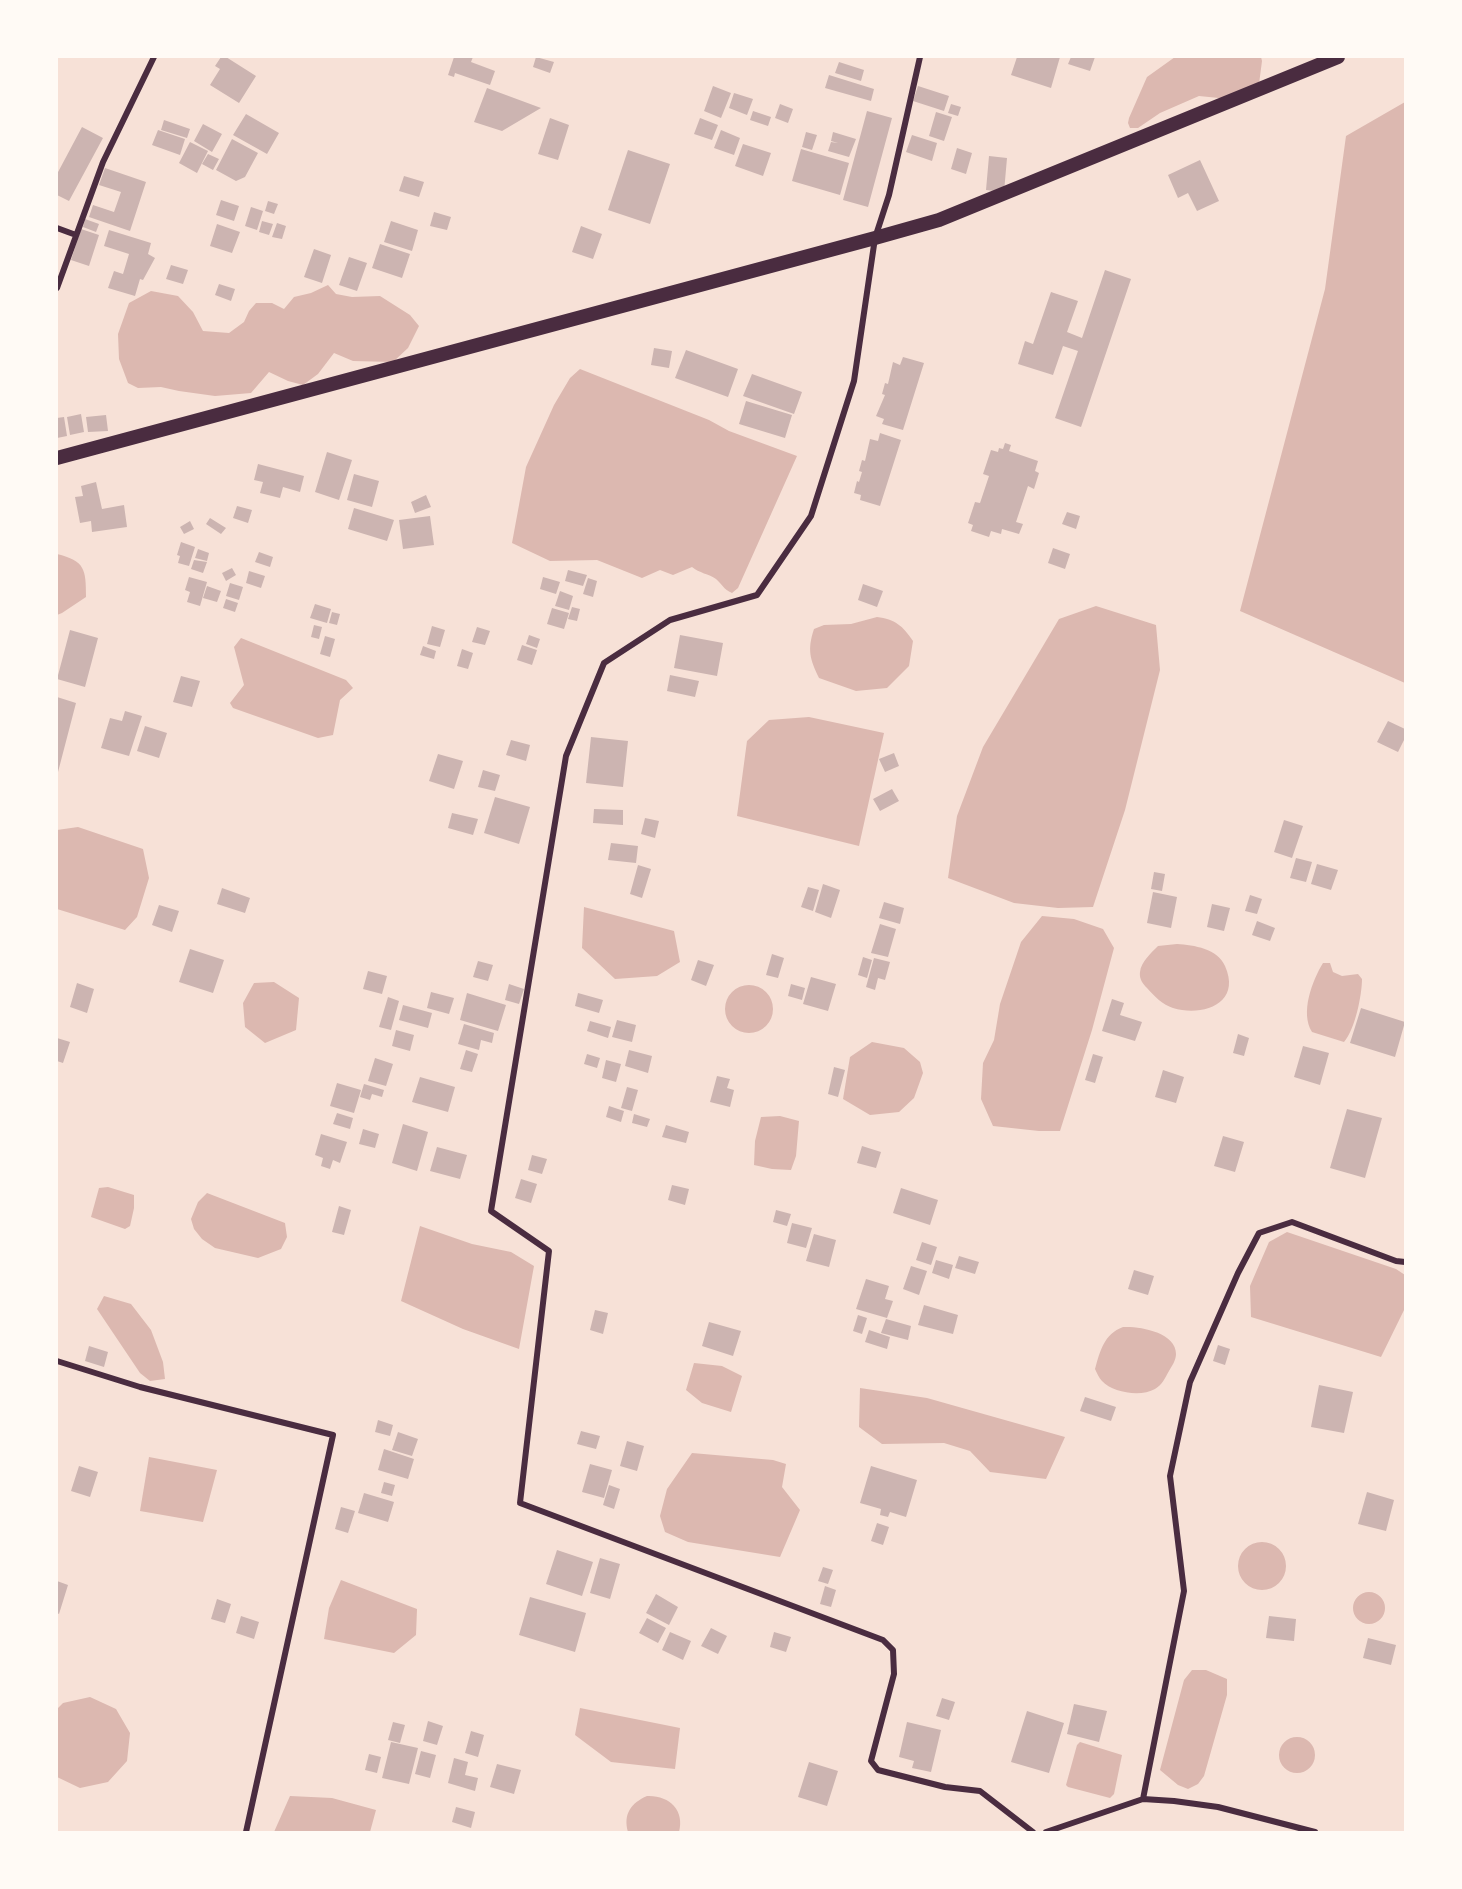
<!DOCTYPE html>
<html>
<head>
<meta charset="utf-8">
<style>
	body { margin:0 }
	#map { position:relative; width:1462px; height:1889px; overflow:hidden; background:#f7e1d7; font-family:Signika,sans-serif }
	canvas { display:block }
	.frame { position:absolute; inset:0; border:58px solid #fffaf5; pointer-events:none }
</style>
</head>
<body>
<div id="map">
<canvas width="1462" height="1889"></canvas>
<div class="frame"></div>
</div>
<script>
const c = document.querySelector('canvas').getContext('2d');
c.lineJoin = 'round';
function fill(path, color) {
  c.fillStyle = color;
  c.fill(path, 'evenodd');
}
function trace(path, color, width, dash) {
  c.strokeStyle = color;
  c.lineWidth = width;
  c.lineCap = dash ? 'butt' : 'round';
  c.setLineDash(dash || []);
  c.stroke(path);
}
fill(new Path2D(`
	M1175,57H1261L1262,61L1259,84L1229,99L1199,96L1160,113L1138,128H1130L1128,123L1129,118L1147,77Z
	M1405,102V683L1240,611L1325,289L1346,136Z
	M328,285L336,294L352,297L380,296L410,315L419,326L408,348L393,362L353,361L334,353L318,374L303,385L288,381L269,372L251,393L215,396L179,391L161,387L138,388L128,383L119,359L118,334L129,303L151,291L178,296L193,312L203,331L229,333L244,322L249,311L256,303H272L284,309L294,297L311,293Z
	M580,369L709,420L729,431L797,456L738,588L732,593C723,589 723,585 716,579C709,574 699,573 692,567L673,575L660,570L642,578L597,560L550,561L512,543L526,467L554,405L570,378Z
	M57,554C85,561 86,569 86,597L62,613L57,615Z
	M1096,606L1156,625L1160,670L1125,810L1093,907L1058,908L1014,903L948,878L957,816L983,747L1059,619Z
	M877,617C895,619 903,626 913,641L909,666L887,688L856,691L819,678C810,659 807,650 814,629L824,625L851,624Z
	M241,638L346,680L353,688L340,700L333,735L318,738L233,708L230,703L244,685L234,647Z
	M809,717L884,733L859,846L737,816L747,741L769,720Z
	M78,827L143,849L149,878L137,917L125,930L57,909V830Z
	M584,907L674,931L680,962L657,976L615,979L582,948Z
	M1042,916L1074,919L1103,929L1114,948L1092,1030L1060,1131H1039L993,1126L981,1099L983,1063L994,1040L1000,1004L1021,942Z
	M1177,944C1194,945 1218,949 1225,966C1242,1004 1202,1017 1173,1008C1163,1005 1154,996 1147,988C1143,984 1139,979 1140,972C1141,962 1151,953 1158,946Z
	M1323,963H1330L1333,972L1342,976L1358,974L1362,979C1362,995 1355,1030 1344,1042L1312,1032C1300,1013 1312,981 1323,963Z
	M274,982L299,998L296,1030L265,1043L245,1027L243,1003L254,983Z
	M725 1009a24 24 0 1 1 48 0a24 24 0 1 1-48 0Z
	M872,1042L904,1048L920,1062L923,1073L914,1098L899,1112L870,1115L843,1099L850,1057Z
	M780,1116L799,1121L796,1156L791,1170L772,1169L754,1165L755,1141L761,1117Z
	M108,1187L134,1195V1208L130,1226L125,1229L91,1217L99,1188Z
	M207,1193L285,1223L287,1237L281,1249L258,1258L215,1248L202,1239L194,1229L191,1219L198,1202Z
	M420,1226L472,1244L511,1252L534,1266L519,1349L463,1329L401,1301Z
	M1287,1232L1396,1269L1405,1275V1308L1381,1357L1251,1317L1250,1286L1269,1242Z
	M104,1296L131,1304L151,1330L163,1362L165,1379L150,1381L140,1373L97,1309Z
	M1123,1327C1139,1326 1176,1332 1176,1354C1176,1360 1172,1366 1169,1371C1165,1378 1162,1385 1155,1389C1141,1397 1113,1393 1102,1381C1099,1378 1097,1373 1095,1369C1100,1351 1104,1334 1123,1327Z
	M694,1363L722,1366L742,1376L731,1412L702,1403L686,1390Z
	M860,1388L927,1398L1065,1437L1046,1479L990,1472L970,1451L944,1443L882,1444L859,1427Z
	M692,1453L773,1460L786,1464L782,1487L800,1510L780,1557L688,1542L665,1532L660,1516L667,1489Z
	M149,1457L217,1470L203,1522L140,1511Z
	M1238 1566a24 24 0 1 1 48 0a24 24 0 1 1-48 0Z
	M341,1580L417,1609L416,1635L394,1653L324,1639L329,1608Z
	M1353 1608a16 16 0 1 1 32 0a16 16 0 1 1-32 0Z
	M1192,1670H1206L1227,1679V1695L1204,1776L1198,1784L1188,1789L1178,1785L1160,1770L1184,1680Z
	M90,1697L116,1709L130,1733L127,1761L108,1782L80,1788L57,1777V1709L63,1703Z
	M580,1708L680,1728L675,1769L611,1762L575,1735Z
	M1279 1755a18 18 0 1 1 36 0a18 18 0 1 1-36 0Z
	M1080,1742L1122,1755L1114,1794L1110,1798L1068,1787L1066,1785L1077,1745Z
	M290,1796L332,1798L376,1810L370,1832H274Z
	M647,1796C669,1795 685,1810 679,1832H628C623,1814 631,1803 647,1796Z`), '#dcb8b0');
fill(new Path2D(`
	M221,57H226L256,76L239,103L210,85L220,69L215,66Z
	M454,57H473L471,62L495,71L490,85L455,73L454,77L448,75Z
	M536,57L554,62L550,73L533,67Z
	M1017,57H1060L1051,88L1011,75Z
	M1071,57H1095L1090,71L1068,64Z
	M839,62L864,70L861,81L835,73Z
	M829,75L874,89L871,101L825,88Z
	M713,86L731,93L721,118L704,111Z
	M918,86L949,96L944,111L913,101Z
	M487,88L541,108L502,131L474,122Z
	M734,93L753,99L747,115L729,108Z
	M780,104L793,109L788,123L775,118Z
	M951,104L961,107L958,116L948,113Z
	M753,111L771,117L768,126L750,120Z
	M867,111L892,118L868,207L843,200Z
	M936,112L952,117L944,141L929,136Z
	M246,114L279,133L267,154L233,135Z
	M550,118L569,125L558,160L538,154Z
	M700,118L718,125L712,140L694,134Z
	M164,120L190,129L187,138L161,130Z
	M203,124L222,134L212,152L194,141Z
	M82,127L103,138L69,201L57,195V174Z
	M158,130L185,139L180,155L152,145Z
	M721,130L740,138L734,155L714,148Z
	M806,132L817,135L812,150L802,147Z
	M833,132L856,139L849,157L828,151L831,142L838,143L831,141Z
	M912,135L937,143L932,161L906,152Z
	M232,139L258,153L245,177L236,181L216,170Z
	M190,142L208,151L197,173L179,163Z
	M743,144L771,153L763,176L735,166Z
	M957,148L972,153L966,174L951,169Z
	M801,149L849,163L840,195L792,181Z
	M628,150L670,164L650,224L608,210Z
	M208,154L219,159L213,170L202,164Z
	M989,156L1007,158L1004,192L986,190Z
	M1200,160L1219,201L1197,211L1188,193L1178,198L1168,175Z
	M105,168L146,182L130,231L89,217L93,205L114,212L121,192L99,185Z
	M404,176L424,182L419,197L399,191Z
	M221,200L239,206L234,221L216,215Z
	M268,201L278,204L274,214L265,211Z
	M251,207L263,211L257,230L245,226Z
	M434,212L451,217L447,230L430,226Z
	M85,219L99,224L96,232L83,227Z
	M262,221L273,224L269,235L259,232Z
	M391,221L418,230L412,251L384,242Z
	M277,223L286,226L282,239L272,237Z
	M217,224L240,232L232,253L210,246Z
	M581,226L602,234L593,259L572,252Z
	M81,229L99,235L89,266L71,260Z
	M109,230L151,243L148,254L155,258L143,280L140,279L135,296L108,288L114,271L123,274L129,254L104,246Z
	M380,244L410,254L402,278L372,268Z
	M314,249L331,255L322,283L304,277Z
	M349,257L367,263L357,291L339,285Z
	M171,265L188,270L183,284L166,279Z
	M1105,270L1131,279L1081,427L1055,418L1078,351L1063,346L1053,375L1018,364L1025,341L1033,344L1051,292L1078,301L1067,332L1082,338Z
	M219,284L235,289L231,301L215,295Z
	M654,348L672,351L669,368L651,365Z
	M686,350L738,369L728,397L675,378Z
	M903,357L924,363L903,430L882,424L884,419L876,416L885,395L882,394L885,383L888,384L893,362L900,365Z
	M752,374L802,392L794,414L743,396Z
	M746,401L792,415L785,438L739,424Z
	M81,414L84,432L70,435L67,417Z
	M106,415L108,431L88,432L86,417Z
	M64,417L67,436L57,438V418Z
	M880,433L901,440L880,506L860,500L861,495L854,493L857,481L859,482L862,472L859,471L862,460L865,461L870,439L878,441Z
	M1005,443L1011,445L1009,451L1038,461L1035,471L1039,473L1034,489L1028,486L1016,522L1023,524L1019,534L1002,529L1001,534L991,531L989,537L971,531L973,525L968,523L975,502L980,503L989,476L983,474L991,450L998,452L999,448L1003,449Z
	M327,452L352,460L339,500L315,492Z
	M258,464L304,476L300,492L283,487L280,498L260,493L263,482L254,480Z
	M354,474L379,481L372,507L347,500Z
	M96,482L102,509L124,505L127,527L92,532L91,521L80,523L75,497L83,496L81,486Z
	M426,495L431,507L415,513L411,502Z
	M237,506L252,510L248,523L233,518Z
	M354,508L394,520L387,541L348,529Z
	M1067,512L1080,516L1076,529L1062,524Z
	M430,516L434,545L403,549L399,520Z
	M210,518L226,528L221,534L206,524Z
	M190,521L194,529L184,534L180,527Z
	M181,542L195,547L189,566L178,563L180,556L177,555Z
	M1053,548L1070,554L1065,569L1048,563Z
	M198,549L209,553L207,561L195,558Z
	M259,552L273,557L270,567L255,562Z
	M194,560L207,562L203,573L191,569Z
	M232,568L236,575L226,581L222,573Z
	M568,570L587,575L583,586L565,581Z
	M249,571L265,576L261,588L246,583Z
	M189,577L207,582L200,606L187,602L190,592L185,590Z
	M543,577L560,582L556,594L540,589Z
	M588,578L597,581L593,597L583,594Z
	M230,583L243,587L239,600L226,596Z
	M863,584L883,591L877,607L858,600Z
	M207,586L221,591L217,602L203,598Z
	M560,591L573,596L569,610L555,606Z
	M226,599L238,603L235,612L223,608Z
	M315,604L331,609L327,623L310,618Z
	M572,607L580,609L577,621L568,619Z
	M552,608L569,613L564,629L547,624Z
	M332,612L340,614L337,625L329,623Z
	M314,625L322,627L319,639L311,637Z
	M432,626L445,630L440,647L427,644Z
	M477,627L490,631L485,645L472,642Z
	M70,630L98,638L85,687L57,679Z
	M529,635L540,639L537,648L526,644Z
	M680,635L723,643L717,676L674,668Z
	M325,636L335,639L330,657L320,654Z
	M522,645L537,650L532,665L517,660Z
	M423,646L436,651L434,659L420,655Z
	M462,649L473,653L468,669L457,666Z
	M670,675L699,681L695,697L667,691Z
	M181,676L200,681L192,707L173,702Z
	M57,697L76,703L58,772H57Z
	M125,711L142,716L129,756L101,748L110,718L122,721Z
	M1388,721L1405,729V738L1398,752L1377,742Z
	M145,726L167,733L159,758L137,751Z
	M591,737L628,741L623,787L586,783Z
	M511,740L530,745L526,761L506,755Z
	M894,753L899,766L885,772L879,759Z
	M438,754L463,761L454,789L429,781Z
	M483,770L500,775L495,791L478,787Z
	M892,789L899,801L880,811L873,799Z
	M495,797L530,807L519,844L484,833Z
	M594,809L623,810V825L593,823Z
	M452,813L478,819L473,835L448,828Z
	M645,818L659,821L655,838L641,834Z
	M1284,820L1303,826L1292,858L1274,852Z
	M611,843L638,846L636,863L608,860Z
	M1296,858L1312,862L1306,882L1290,878Z
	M1317,864L1338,870L1331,890L1311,884Z
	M638,865L651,869L642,898L630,894Z
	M1154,872L1165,874L1162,891L1151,889Z
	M823,884L840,890L831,918L815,912Z
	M808,887L819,890L813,911L801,907Z
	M222,888L250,898L245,913L217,904Z
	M1153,892L1177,897L1171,928L1147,923Z
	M1250,895L1262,899L1257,914L1245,911Z
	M884,902L904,908L900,924L879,918Z
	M1212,904L1230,908L1224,931L1207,927Z
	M159,905L179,911L172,932L152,925Z
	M1257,921L1275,928L1270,941L1252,935Z
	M880,924L896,929L888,957L871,953Z
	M190,949L224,960L213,993L179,982Z
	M772,954L784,958L778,978L766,975Z
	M863,957L872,960L867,978L858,975Z
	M874,958L890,962L885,980L878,978L875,990L866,987Z
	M698,960L714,965L706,986L691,980Z
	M478,961L493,965L488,981L473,977Z
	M368,971L387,976L382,994L363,989Z
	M811,977L836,984L828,1011L803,1004Z
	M77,983L94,989L87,1013L70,1007Z
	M509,984L524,989L519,1004L505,1000Z
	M791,984L805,988L802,1000L788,996Z
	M431,992L454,998L449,1014L427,1008Z
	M467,993L506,1005L498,1031L460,1020Z
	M578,993L603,1000L599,1013L575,1006Z
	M388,997L399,1001L391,1030L379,1027Z
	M1112,999L1124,1003L1120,1015L1142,1022L1135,1041L1102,1031Z
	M403,1005L432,1013L428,1028L399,1020Z
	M1361,1008L1405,1022L1395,1057L1350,1043Z
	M617,1020L636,1025L632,1042L612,1037Z
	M590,1021L611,1027L608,1038L587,1031Z
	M464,1024L494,1033L492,1043L481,1040L479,1050L458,1044Z
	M396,1030L414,1035L410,1051L392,1046Z
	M1238,1034L1249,1038L1244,1056L1233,1053Z
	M57,1038L70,1042L63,1063L57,1061Z
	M1303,1046L1329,1053L1320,1085L1294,1077Z
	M466,1050L478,1054L472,1072L460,1069Z
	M629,1050L652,1056L648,1073L625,1066Z
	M587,1054L600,1058L597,1068L584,1064Z
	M1093,1054L1103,1057L1095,1083L1085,1080Z
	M375,1058L393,1064L386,1086L368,1081Z
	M606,1060L621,1064L616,1082L602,1078Z
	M834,1067L845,1070L838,1097L828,1094Z
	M1163,1070L1184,1077L1176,1103L1155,1097Z
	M717,1076L730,1079L727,1088L734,1090L730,1107L710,1102Z
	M420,1077L455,1087L448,1112L412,1102Z
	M337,1083L361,1090L354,1113L330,1106Z
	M364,1084L384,1090L382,1097L372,1094L370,1100L360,1097Z
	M627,1087L638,1090L632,1111L621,1108Z
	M609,1106L624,1111L621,1122L606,1117Z
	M1347,1109L1382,1118L1365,1178L1330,1168Z
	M337,1113L353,1118L350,1129L333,1124Z
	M634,1114L650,1119L647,1127L632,1123Z
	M403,1124L428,1132L417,1171L392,1163Z
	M666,1125L689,1132L686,1143L662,1137Z
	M363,1129L379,1134L375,1148L359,1144Z
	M321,1134L347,1142L340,1163L333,1160L330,1169L321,1166L323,1158L315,1155Z
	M1223,1136L1244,1142L1235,1172L1214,1166Z
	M862,1146L881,1152L876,1168L857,1163Z
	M437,1147L467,1155L460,1179L430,1171Z
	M532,1155L547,1159L542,1174L528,1170Z
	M521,1179L537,1184L531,1203L515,1198Z
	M672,1185L689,1189L685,1205L668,1200Z
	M901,1188L938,1200L930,1225L893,1213Z
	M339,1206L351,1210L344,1235L332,1232Z
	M776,1210L791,1214L787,1226L773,1222Z
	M792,1223L812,1228L806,1248L787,1243Z
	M814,1234L836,1240L829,1267L806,1261Z
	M922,1242L937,1247L931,1265L916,1260Z
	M959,1256L979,1262L975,1274L955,1268Z
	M936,1260L953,1265L949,1279L932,1273Z
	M911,1266L927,1271L919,1295L903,1289Z
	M1134,1270L1154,1276L1148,1295L1128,1289Z
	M866,1279L889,1286L885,1299L893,1301L887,1318L856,1309Z
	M924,1305L958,1315L953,1334L918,1325Z
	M595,1310L608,1313L603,1334L590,1330Z
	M858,1315L867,1318L862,1334L853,1331Z
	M886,1319L911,1326L908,1340L881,1333Z
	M709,1322L741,1331L733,1356L702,1346Z
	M869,1330L890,1337L887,1349L865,1342Z
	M1218,1345L1230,1349L1225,1365L1213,1361Z
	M89,1346L108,1352L104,1367L85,1361Z
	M1319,1385L1353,1392L1344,1433L1311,1427Z
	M1085,1397L1116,1407L1111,1421L1080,1411Z
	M378,1420L393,1425L390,1436L375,1432Z
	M581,1431L600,1436L596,1449L577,1444Z
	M398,1432L418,1439L412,1456L392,1450Z
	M627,1441L644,1446L637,1471L620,1466Z
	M384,1449L414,1459L408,1479L378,1470Z
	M590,1464L612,1470L604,1498L582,1492Z
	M79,1466L98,1472L90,1497L71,1491Z
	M871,1466L917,1480L906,1517L890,1512L888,1517L880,1515L881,1509L860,1503Z
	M384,1482L395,1485L392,1496L381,1493Z
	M609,1485L620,1489L614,1509L603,1505Z
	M1367,1492L1394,1500L1386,1531L1358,1524Z
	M364,1493L394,1502L388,1522L358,1513Z
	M341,1507L355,1511L348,1533L335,1529Z
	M877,1523L889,1527L883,1545L871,1541Z
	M557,1550L593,1562L582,1596L546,1584Z
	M600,1558L620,1564L610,1599L590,1593Z
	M823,1567L833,1570L828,1584L818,1581Z
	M57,1581L68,1585L59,1614L57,1613Z
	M825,1586L836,1590L831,1607L820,1604Z
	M656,1594L678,1607L669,1625L646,1613Z
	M530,1597L586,1613L575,1652L519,1635Z
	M217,1599L231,1604L225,1623L211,1619Z
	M241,1616L259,1622L254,1639L236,1633Z
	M1269,1616L1296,1619L1294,1641L1266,1638Z
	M647,1618L666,1628L658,1643L639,1633Z
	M711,1628L727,1636L718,1654L701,1646Z
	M670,1632L691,1641L683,1660L662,1650Z
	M774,1632L791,1637L786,1652L770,1647Z
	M1368,1638L1396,1645L1391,1665L1363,1658Z
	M942,1698L955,1702L949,1720L936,1716Z
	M1074,1704L1107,1711L1099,1742L1067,1734Z
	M1027,1711L1064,1723L1049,1773L1011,1762Z
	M428,1721L443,1726L437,1745L423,1741Z
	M393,1722L405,1725L400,1743L388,1740Z
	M907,1722L941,1730L931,1772L912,1768L914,1761L899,1757Z
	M471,1731L484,1735L478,1757L465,1753Z
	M391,1742L418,1748L409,1784L382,1778Z
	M421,1751L436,1755L430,1778L415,1774Z
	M369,1754L381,1757L377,1773L365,1770Z
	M454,1758L468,1762L465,1775L478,1778L475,1791L448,1783Z
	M809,1762L838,1771L827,1806L798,1797Z
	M497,1764L521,1770L514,1794L490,1787Z
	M456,1807L475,1812L471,1828L452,1822Z`), '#ccb4b1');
trace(new Path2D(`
	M920,57L889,195L875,238L854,381L811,516L757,595L670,620L604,663L566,756L491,1211L549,1251L520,1503L883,1640L893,1650L894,1674L871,1761L878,1770L945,1787L980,1791L1033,1832
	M57,228L76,235
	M57,288L103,162L154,57
	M57,1361L140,1387L333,1435L246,1832
	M1143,1799L1184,1591L1170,1476L1190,1382L1238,1273L1259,1233L1292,1222L1396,1261L1405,1262
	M1046,1832L1143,1799L1174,1801L1218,1807L1315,1832`), '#4a2c40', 6);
trace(new Path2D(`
	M57,458L875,238L939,220L1338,57`), '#4a2c40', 14);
</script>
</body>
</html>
